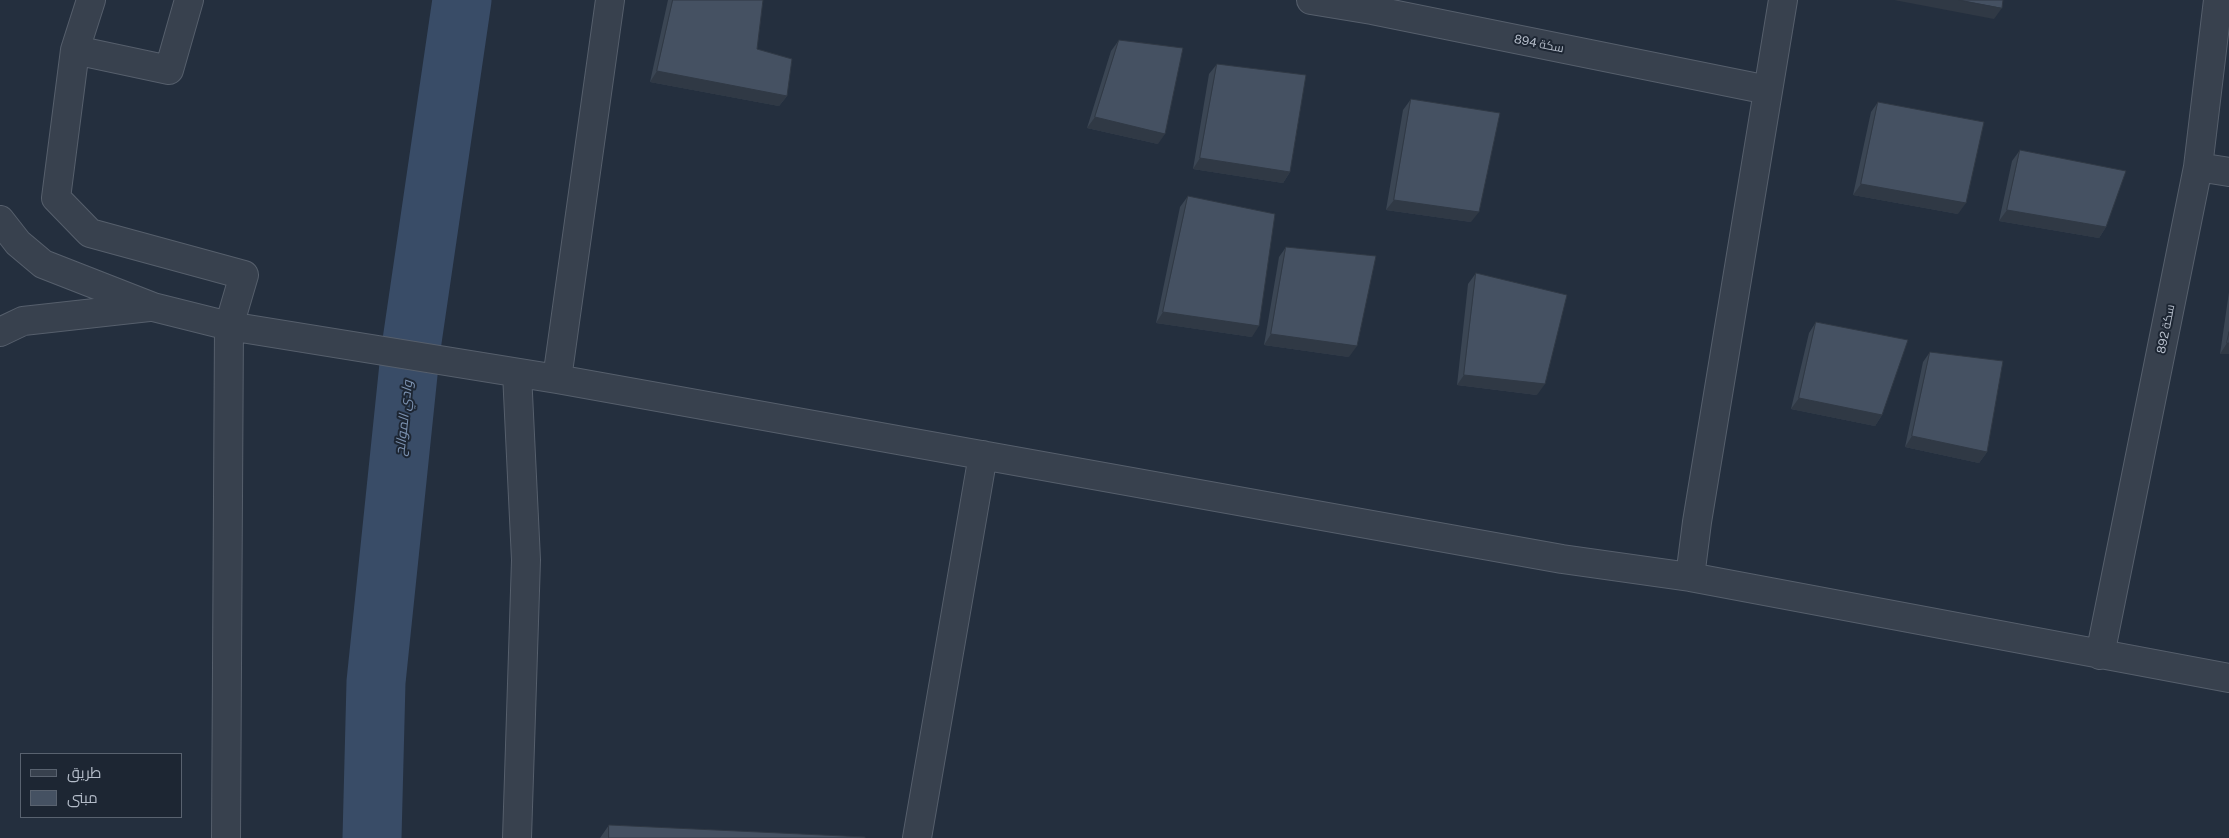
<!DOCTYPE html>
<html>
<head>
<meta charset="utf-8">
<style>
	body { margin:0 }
	#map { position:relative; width:2229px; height:838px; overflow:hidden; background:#242f3e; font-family:"Public Sans",Cairo,sans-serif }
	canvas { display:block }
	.legend { position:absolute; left:20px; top:753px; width:162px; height:65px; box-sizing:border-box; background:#1d2633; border:1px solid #59626f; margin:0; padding:6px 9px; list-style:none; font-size:15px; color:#b4bcc9 }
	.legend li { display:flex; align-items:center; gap:10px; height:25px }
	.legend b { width:25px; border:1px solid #59626f }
</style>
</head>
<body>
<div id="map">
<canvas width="2229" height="838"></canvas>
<ul class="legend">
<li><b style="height:6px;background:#38414e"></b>طريق</li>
<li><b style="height:14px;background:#455162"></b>مبنى</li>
</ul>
</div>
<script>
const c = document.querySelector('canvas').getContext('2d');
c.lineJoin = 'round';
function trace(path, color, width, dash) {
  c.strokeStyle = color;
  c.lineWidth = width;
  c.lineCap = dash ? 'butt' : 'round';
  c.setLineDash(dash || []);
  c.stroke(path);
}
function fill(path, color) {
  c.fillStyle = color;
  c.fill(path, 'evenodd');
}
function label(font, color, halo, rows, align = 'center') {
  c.font = font + ' "Public Sans",Cairo,sans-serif';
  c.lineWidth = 4;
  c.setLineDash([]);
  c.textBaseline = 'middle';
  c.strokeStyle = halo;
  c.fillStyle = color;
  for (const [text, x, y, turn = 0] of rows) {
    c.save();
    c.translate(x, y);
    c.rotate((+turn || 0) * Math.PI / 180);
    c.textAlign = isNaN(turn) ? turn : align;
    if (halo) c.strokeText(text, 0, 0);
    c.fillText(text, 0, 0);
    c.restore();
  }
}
trace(new Path2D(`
	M372,838L376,682L410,355L462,0`), '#394c67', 59);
const minor = new Path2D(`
	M91,0L75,50L56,198L90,233L244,275L229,326L226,838
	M1311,0L1372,10L1768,90
	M75,50L169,70L189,0
	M2198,167L2229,172
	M0,220L18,243L43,264L153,307L229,326L557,379L1562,559L1690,577L1697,522L1783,0
	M0,332L23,321L149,307
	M517,373L526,560L517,838
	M557,379L610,0
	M1690,577L2229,678
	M2100,655L2198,167L2218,0
	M917,838L983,455`);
trace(minor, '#565f6c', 30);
trace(minor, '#38414e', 28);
fill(new Path2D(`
	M668,0H763L757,49L787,96L779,106L650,82Z
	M1119,40L1158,144L1087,128L1111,51Z
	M1217,64L1290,172L1283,183L1193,169L1209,74Z
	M1411,99L1471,222L1386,210L1403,110Z
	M1878,102L1958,214L1853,195L1871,112Z
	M2020,150L2106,227L2099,238L1999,221L2012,161Z
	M1188,196L1252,337L1156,323L1180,207Z
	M1286,247L1349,357L1264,345L1279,257Z
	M1476,273L1537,395L1457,385L1468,284Z
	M2229,292V354H2220Z
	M1816,322L1882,415L1875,426L1791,409L1809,333Z
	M1930,352L1987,452L1979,463L1905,447L1923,362Z
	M609,825L865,838H600Z`), '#3b4654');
fill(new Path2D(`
	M1894,0H1959L2002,8L1994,19Z
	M657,71L787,96L779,106L650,82Z
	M1095,117L1165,134L1158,144L1087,128Z
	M1200,158L1290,172L1283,183L1193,169Z
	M1861,184L1966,203L1958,214L1853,195Z
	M1394,200L1479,212L1471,222L1386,210Z
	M2007,210L2106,227L2099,238L1999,221Z
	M1163,312L1259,326L1252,337L1156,323Z
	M1271,334L1357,346L1349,357L1264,345Z
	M2227,343H2229V354H2220Z
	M1464,375L1545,384L1537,395L1457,385Z
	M1799,398L1882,415L1875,426L1791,409Z
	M1912,436L1987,452L1979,463L1905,447Z`), '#303945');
const building = new Path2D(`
	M673,0H763L757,49L792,59L787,96L657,71Z
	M1959,0H2003L2002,8Z
	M1119,40L1183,48L1165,134L1095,117Z
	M1217,64L1306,75L1290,172L1200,158Z
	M1411,99L1500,113L1479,212L1394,200Z
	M1878,102L1984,122L1966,203L1861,184Z
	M2020,150L2126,171L2106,227L2007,210Z
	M1188,196L1275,214L1259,326L1163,312Z
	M1286,247L1376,256L1357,346L1271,334Z
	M1476,273L1567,295L1545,384L1464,375Z
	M1816,322L1908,340L1882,415L1799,398Z
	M2229,332V343H2227Z
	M1930,352L2003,361L1987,452L1912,436Z
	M609,825L865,837V838H609Z`);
fill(building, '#455162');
trace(building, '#303945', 1);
label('12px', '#b4bcc9', '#1d2633', [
	["سكة 894",1539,44,11],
	["سكة 892",2166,329,-79]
]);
label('italic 14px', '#7c92b1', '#1d2633', [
	["وادي الموالح",404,418,-84]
]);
</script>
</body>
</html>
